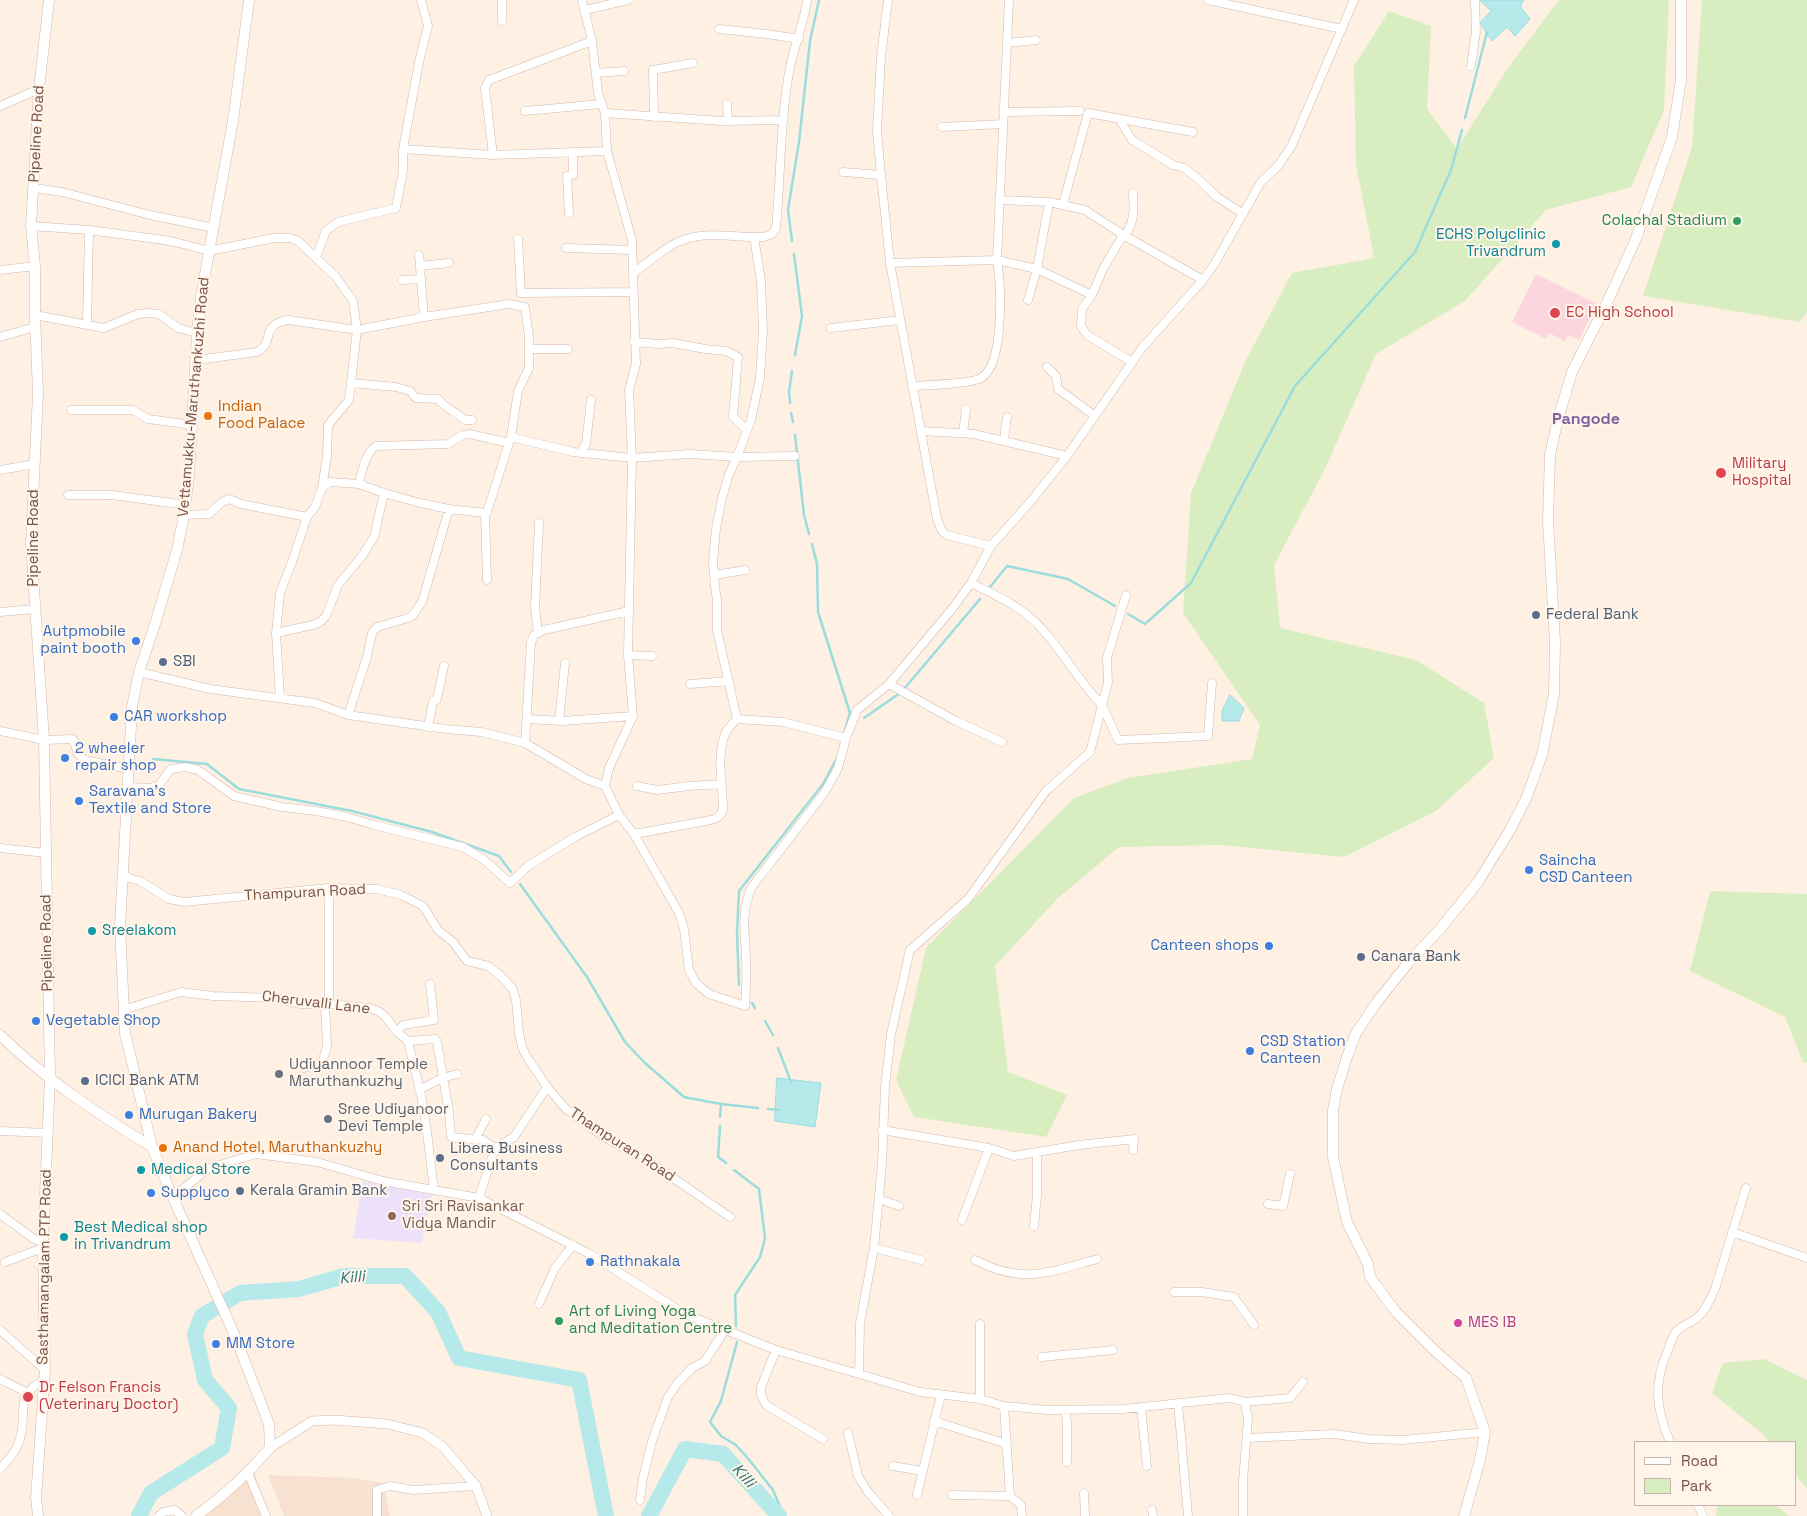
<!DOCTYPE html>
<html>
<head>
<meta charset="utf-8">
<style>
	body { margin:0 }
	#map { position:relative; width:1807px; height:1516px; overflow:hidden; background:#fef0e3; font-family:"Space Grotesk",sans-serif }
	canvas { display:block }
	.legend { position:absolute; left:1634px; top:1441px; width:162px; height:65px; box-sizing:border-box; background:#fff5eb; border:1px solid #c9b4a9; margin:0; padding:6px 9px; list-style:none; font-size:15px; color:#795246 }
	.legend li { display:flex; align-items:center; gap:10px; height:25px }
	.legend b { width:25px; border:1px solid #c9b4a9 }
</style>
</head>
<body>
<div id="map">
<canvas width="1807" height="1516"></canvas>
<ul class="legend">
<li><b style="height:6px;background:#fff"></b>Road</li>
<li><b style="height:14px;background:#d9eec0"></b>Park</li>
</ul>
</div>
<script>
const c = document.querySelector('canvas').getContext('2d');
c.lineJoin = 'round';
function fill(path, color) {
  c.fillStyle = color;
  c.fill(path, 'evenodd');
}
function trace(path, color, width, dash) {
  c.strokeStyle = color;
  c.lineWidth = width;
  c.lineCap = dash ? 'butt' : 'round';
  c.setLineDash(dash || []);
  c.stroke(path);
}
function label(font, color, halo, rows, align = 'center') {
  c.font = font + ' "Space Grotesk",sans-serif';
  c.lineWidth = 4;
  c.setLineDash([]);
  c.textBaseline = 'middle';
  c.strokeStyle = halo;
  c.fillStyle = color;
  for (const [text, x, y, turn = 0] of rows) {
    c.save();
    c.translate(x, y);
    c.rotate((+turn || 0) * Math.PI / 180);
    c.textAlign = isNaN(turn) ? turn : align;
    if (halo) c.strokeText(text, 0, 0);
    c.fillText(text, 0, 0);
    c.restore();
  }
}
fill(new Path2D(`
	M253,1469L269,1516H204Z
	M268,1475L352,1478L383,1483L390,1516H284Z`), '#f7e1d1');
fill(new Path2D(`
	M363,1181L432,1195L422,1243L353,1238Z`), '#ede0fb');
fill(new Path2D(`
	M1536,274L1597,304L1579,340L1568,335L1565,341L1549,333L1546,339L1512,322Z`), '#fdd5df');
fill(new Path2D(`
	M1559,0H1669L1664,110L1631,187L1546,210L1465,301L1376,354L1324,471L1274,565L1280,628L1416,660L1484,703L1494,758L1436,811L1344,857L1221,845L1119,847L1057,899L995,966L1008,1072L1067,1095L1046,1137L914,1117L896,1080L926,948L1074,798L1128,778L1252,759L1260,725L1183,613L1191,493L1246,360L1292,273L1374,258L1356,164L1354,66L1389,11L1431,26L1427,109L1457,149L1507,69Z
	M1702,0H1807V312L1800,322L1643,296L1692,147Z
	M1710,891L1807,894V1063L1803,1062L1785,1017L1690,971Z
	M1764,1359L1807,1380V1489L1796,1475V1442H1769L1764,1435L1712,1393L1723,1363Z
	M1717,1505H1776L1789,1516H1716Z`), '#d9eec0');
const water = new Path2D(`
	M1480,0H1524L1520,6L1530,19L1515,36L1507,27L1492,41L1480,23L1491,11Z
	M1230,695L1244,708L1239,721H1222V711Z
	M777,1078L821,1083L815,1127L775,1121Z`);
fill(water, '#b5e9ea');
trace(water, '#9bdcdd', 1);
trace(new Path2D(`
	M1465,118L1487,32
	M792,241L788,210L799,142L810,41L819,0
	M794,254L802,316L795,355
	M790,403L789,392L792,371
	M791,413L793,422
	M795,435L804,515L809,534
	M812,544L817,564L818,612L850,713L845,730
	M990,587L1007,566L1068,579L1115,606
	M1128,614L1145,624L1191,583L1295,386L1415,252L1451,170L1462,130
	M904,689L980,599
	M864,718L900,693
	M153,759L207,764L239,789L352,811L432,832L499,856L511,872
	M520,884L587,977L625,1042L645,1063L684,1097L721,1104L720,1117
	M739,985L737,934L739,891L823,784L838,756
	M752,1003L755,1008
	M765,1021L773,1035
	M778,1048L791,1082
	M721,1104L758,1108
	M768,1109L779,1110
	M720,1126L718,1157L726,1163
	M734,1170L759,1189L765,1238L760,1257L735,1295L736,1326
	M737,1342L721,1401L710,1422L721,1436L736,1445L751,1462L773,1490L784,1516`), '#9bdcdd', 2.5);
trace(new Path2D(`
	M139,1516L151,1493L222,1448L229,1408L205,1380L195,1334L202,1316L240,1293L299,1289L344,1276H405L438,1312L459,1358L579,1380L606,1516
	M649,1516L685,1449L723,1454L779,1516`), '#b5e9ea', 16);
const minor = new Path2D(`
	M502,0V21
	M582,0L592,41L598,93L605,113L607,151L632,240L636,364L629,390L632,458L690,454L737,457L729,474L722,498L716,529L713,562L715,587L717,600V630L737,719L783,722L846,738L857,710L889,684L952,609L971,583L991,546L1031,501L1067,456L1142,348L1203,280L1215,263L1261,182L1278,166L1292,145L1354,0
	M888,0L881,57L877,131L881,175L890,263L937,519L942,531L947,535L991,546
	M1208,0L1342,29
	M585,10L628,0
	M719,29L767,34L799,39
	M1008,43L1036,40
	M1471,66L1476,32L1475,0
	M596,73L624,71
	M727,104L728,121
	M0,106L39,89
	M525,111L601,104
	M1003,112L1080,111
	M605,113L722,121L783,120
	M654,117L653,70L693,63
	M1119,119L1132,140L1173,165L1184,168L1197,178L1217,197L1243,214
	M942,127L1003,124
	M403,149L493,155L607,151
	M493,155L485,88L489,80L592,41
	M843,172L881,175
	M34,188L62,192L150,215L214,228
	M999,200L1049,202L1085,210L1125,236L1203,280
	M1063,204L1088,113L1193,132
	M569,213L567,176L573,175V152
	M31,226L89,230L164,240L179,243L209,251L274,238H290L298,241L336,277L353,301L357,330L349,400L328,425L327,456L322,488
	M1123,235L1103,269L1092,295L1082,309L1081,326L1087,335L1132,362
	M1125,236C1135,219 1134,211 1133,193
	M754,237L761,281L763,331L760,378L751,420L737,457L795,456
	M518,239L521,293L633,292
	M566,248L632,250
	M419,255L424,317
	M316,257L326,231L338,222L396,208L403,171V149L419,62L428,26L421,0
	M890,263L997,260L1009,0
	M420,266L449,263
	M0,270L35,266
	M633,273C648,263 668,244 686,239C708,231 740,238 764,237L772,234L776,228C781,174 780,120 790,67C795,44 804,23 807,0
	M402,280L421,279
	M1028,300L1037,269L1049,202
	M35,315L104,328L138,314L148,313L159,314L178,328L197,333
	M87,325L89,230
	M831,328L900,320
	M0,337L35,327
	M634,342L658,344L673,343L705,349L726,351L738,357L733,417L747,430
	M529,349H568
	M196,360L257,352C276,342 259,325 288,320L357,330L424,317L509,304L525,307L529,337V368L518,391L511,437
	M1047,367L1056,376L1058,389L1095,416
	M352,383L396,387L410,391L416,398L438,399C445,408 456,412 465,420H472
	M912,386C926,385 972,384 981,378C1005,364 1001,285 997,260L1037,269L1092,295
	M71,410H133L148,419L193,425
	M922,431L974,434L1067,456
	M963,433L966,409
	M1004,440L1007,417
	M580,453L586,444L591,400
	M0,470L35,464
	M359,484C362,472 365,453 376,446L448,444L463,435L470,434L509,443
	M68,495H112L186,505
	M485,513L487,580
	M184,515L209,514L222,502L229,499L241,504L307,517L315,507L322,488L330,482L359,484L384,493L420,503L449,509L485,513L487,512L511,437L573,452L632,458L628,655L633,716L609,768L605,786L619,815L634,834L679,913L684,929L689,970L696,983L709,994L745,1006C746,990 747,974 746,958C745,932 741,914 751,888L825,792L838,768L846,738
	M715,575L745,570
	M971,583C997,596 1023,607 1042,629C1064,653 1079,682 1102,705L1108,683L1107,658L1126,595
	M0,612L35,609
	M276,633L313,625L320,622L326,616L338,585L362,556L374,537L384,493
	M538,633L535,607L539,523
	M628,655L652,656
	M139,672L210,689L315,703L348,715L446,729L481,732L525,743L586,779L605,786
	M690,684L729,681
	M889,684L954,720L1002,742
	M280,697L276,633L280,593L292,562L307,517
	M1102,705L1090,752L1046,791L968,899L910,950L891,1034L885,1087L882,1164L874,1248L860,1323L859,1374L920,1392L980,1399L1004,1406L1047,1410L1123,1409L1230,1398L1245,1402L1248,1420L1243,1481V1516
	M1102,705L1118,740L1208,736L1212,683
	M348,715L367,657L372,633L377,627L408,618L413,615L422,602L449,509
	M528,719L562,721L633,716
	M559,721L565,663
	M428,727L433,702L437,699L444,666
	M0,731L44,740L73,739L78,754L85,760L129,769
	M525,743L531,643L534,635L544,630L629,611
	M637,786L657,790L689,786L722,784
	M129,787L150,788L159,785L171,769L185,767L198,770L234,796L282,807L316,811L347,817L374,825L463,847L483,859L510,883L528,866L575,837L619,815
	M634,834L706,821C715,819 720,819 723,809C723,785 716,758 725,734C727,729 733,723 737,719
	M0,848L46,853
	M123,873L129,878L140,881L169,899L184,902L329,888L377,889L401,895L423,906L438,930L453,942L467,961L488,966L501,976L512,988L516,1000L519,1033L522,1047L527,1057L547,1087L566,1109L606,1138L657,1167L730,1217
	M329,1004V888
	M123,1010L181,992L213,996L276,998L301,1004H329L370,1008L378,1011L385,1016L397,1032L408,1041L421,1095L427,1132L434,1190
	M397,1032L403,1025L434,1020L430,984
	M408,1041L435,1039L437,1042L449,1112L451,1137L483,1140L495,1148
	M304,1068L322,1063L327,1046L325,1004
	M419,1090L442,1078L457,1074
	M882,1130L989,1148L962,1220
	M0,1131L48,1133
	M476,1138L486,1119
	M989,1148L1014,1156L1079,1145L1134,1139L1133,1150
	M173,1197L209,1168L256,1154L317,1162L383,1181L479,1198L588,1253L685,1314L776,1350L859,1374
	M479,1198L495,1148L514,1137L547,1087
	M879,1199L899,1206
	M1268,1204L1283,1206L1290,1174
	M0,1214L34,1239L43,1242
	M1034,1226L1037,1195V1154
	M1732,1232L1807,1258
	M874,1248L921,1260
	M975,1260C1023,1285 1049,1272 1097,1259
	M5,1262L43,1248
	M1174,1292H1202L1234,1297L1254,1325
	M539,1304L555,1268L573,1245
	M0,1330L45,1370
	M776,1350L761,1387V1395L766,1405L823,1439
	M1042,1357L1113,1350
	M0,1379L28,1393
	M980,1399V1324
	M1245,1402L1290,1398L1303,1382
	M1178,1403L1188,1516
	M1004,1406L1010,1496L1021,1505L1022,1516
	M1141,1407L1147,1466
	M1065,1410L1067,1421V1462
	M934,1421L1007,1444
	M848,1433L858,1476L868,1492L889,1516
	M1247,1438L1334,1434L1369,1439L1403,1440L1485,1432
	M1670,1442C1656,1409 1653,1384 1668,1350C1670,1345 1672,1338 1675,1333C1682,1324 1690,1324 1697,1318C1706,1311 1710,1299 1715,1289L1746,1188
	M893,1466L922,1471
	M0,1469C8,1460 17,1451 20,1439C28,1413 13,1396 44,1380
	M248,1473L266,1516
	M1084,1493L1085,1516
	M917,1495L941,1395
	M952,1495L1010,1496
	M640,1500L643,1478L652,1441L668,1397L676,1385L692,1368L705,1361L725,1330
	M1698,1505L1703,1516
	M1152,1510L1153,1516
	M159,1516L163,1512L175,1510L182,1516
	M377,1516V1490L390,1486L413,1490L476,1486`);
const tertiary = new Path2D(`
	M270,1448L312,1421L335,1420L387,1424L423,1433L443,1447L476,1486L487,1516`);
const secondary = new Path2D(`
	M0,1035C45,1079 98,1114 152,1147
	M38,1516L36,1498L45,1370L43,1242L50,1078L44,740L31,543L38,393L35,315V266L31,226L39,89L49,0
	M196,1516C225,1495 247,1475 270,1448L269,1424L235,1336L170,1191L152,1147L125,1033L120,926L132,707L139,672L155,624L177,550L184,515L189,476L197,333L201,296L233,121L249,0
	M1464,1516L1480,1460L1485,1432L1466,1378L1435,1351L1396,1312L1370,1277L1368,1264L1347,1222L1333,1157V1110L1337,1089L1347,1057L1356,1033L1377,1002L1409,962L1440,929L1478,882L1510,830L1526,799L1542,755L1554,694L1555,642L1548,521L1550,455L1558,419L1572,372L1606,305L1635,241L1672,137L1681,80V0`);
trace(minor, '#d3b8ab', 9);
trace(tertiary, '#d3b8ab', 10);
trace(secondary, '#d7b6a8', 11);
trace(minor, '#fff', 8);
trace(tertiary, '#fff', 9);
trace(secondary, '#fff', 10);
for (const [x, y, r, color] of [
	[1737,221,5,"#2e9e5b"],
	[1556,244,5,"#0f9aa8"],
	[1555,313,6,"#e0444e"],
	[208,416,5,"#e8710a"],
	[1721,473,6,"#e0444e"],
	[1536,615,5,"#5c6f8a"],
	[136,641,5,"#3f7fe0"],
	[163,662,5,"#5c6f8a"],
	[114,717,5,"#3f7fe0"],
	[65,758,5,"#3f7fe0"],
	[79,801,5,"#3f7fe0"],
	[1529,870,5,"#3f7fe0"],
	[92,931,5,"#0f9aa8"],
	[1269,946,5,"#3f7fe0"],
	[1361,957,5,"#5c6f8a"],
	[36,1021,5,"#3f7fe0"],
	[1250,1051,5,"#3f7fe0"],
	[279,1074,5,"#6b7280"],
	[85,1081,5,"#5c6f8a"],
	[129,1115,5,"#3f7fe0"],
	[328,1119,5,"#6b7280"],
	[163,1148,5,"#e8710a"],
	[440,1158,5,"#5c6f8a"],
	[141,1170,5,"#0f9aa8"],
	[240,1191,5,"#5c6f8a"],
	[151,1193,5,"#3f7fe0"],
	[392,1216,5,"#8d6e63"],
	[64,1237,5,"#0f9aa8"],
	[590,1262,5,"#3f7fe0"],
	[559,1321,5,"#2e9e5b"],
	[1458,1323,5,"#d1479c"],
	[216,1344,5,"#3f7fe0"],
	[28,1397,6,"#e0444e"]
]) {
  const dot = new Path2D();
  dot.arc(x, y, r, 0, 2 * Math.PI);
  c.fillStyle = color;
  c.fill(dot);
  trace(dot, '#fff5eb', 2);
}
label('15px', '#795246', '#fff5eb', [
	["Pipeline Road",37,134,-87],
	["Vettamukku-Maruthankuzhi Road",194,397,-85],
	["Pipeline Road",34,538,-90],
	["Thampuran Road",305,893,-3],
	["Pipeline Road",47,943,-91],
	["Cheruvalli Lane",316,1003,7],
	["Thampuran Road",622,1145,33],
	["Sasthamangalam PTP Road",45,1267,-89]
]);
label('15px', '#27864d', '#fff5eb', [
	["Colachal Stadium",1727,221],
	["Art of Living Yoga",569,1312,"left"],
	["and Meditation Centre",569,1329,"left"]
], 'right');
label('15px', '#0d838f', '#fff5eb', [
	["ECHS Polyclinic",1546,235,"right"],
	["Trivandrum",1546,252,"right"],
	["Sreelakom",102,931],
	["Medical Store",151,1170],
	["Best Medical shop",74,1228],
	["in Trivandrum",74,1245]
], 'left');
label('15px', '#be3a42', '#fff5eb', [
	["EC High School",1566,313],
	["Military",1732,464],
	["Hospital",1732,481],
	["Dr Felson Francis",39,1388],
	["(Veterinary Doctor)",39,1405]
], 'left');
label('15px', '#c56008', '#fff5eb', [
	["Indian",218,407],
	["Food Palace",218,424],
	["Anand Hotel, Maruthankuzhy",173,1148]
], 'left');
label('15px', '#4e5e75', '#fff5eb', [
	["Federal Bank",1546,615],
	["SBI",173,662],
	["Canara Bank",1371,957],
	["ICICI Bank ATM",95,1081],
	["Libera Business",450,1149],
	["Consultants",450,1166],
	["Kerala Gramin Bank",250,1191]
], 'left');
label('15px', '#366cbe', '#fff5eb', [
	["Autpmobile",126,632,"right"],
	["paint booth",126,649,"right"],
	["CAR workshop",124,717],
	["2 wheeler",75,749],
	["repair shop",75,766],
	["Saravana's",89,792],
	["Textile and Store",89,809],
	["Saincha",1539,861],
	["CSD Canteen",1539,878],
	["Canteen shops",1259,946,"right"],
	["Vegetable Shop",46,1021],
	["CSD Station",1260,1042],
	["Canteen",1260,1059],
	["Murugan Bakery",139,1115],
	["Supplyco",161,1193],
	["Rathnakala",600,1262],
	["MM Store",226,1344]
], 'left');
label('15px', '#5b616d', '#fff5eb', [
	["Udiyannoor Temple",289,1065],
	["Maruthankuzhy",289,1082],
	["Sree Udiyanoor",338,1110],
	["Devi Temple",338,1127]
], 'left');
label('15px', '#785e54', '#fff5eb', [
	["Sri Sri Ravisankar",402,1207],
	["Vidya Mandir",402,1224]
], 'left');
label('15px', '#b23c85', '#fff5eb', [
	["MES IB",1468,1323]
], 'left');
label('bold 16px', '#81619e', '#fff5eb', [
	["Pangode",1586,420]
]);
label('italic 16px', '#357679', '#fff5eb', [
	["Killi",352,1278,-5],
	["Killi",743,1476,48]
]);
</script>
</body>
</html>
